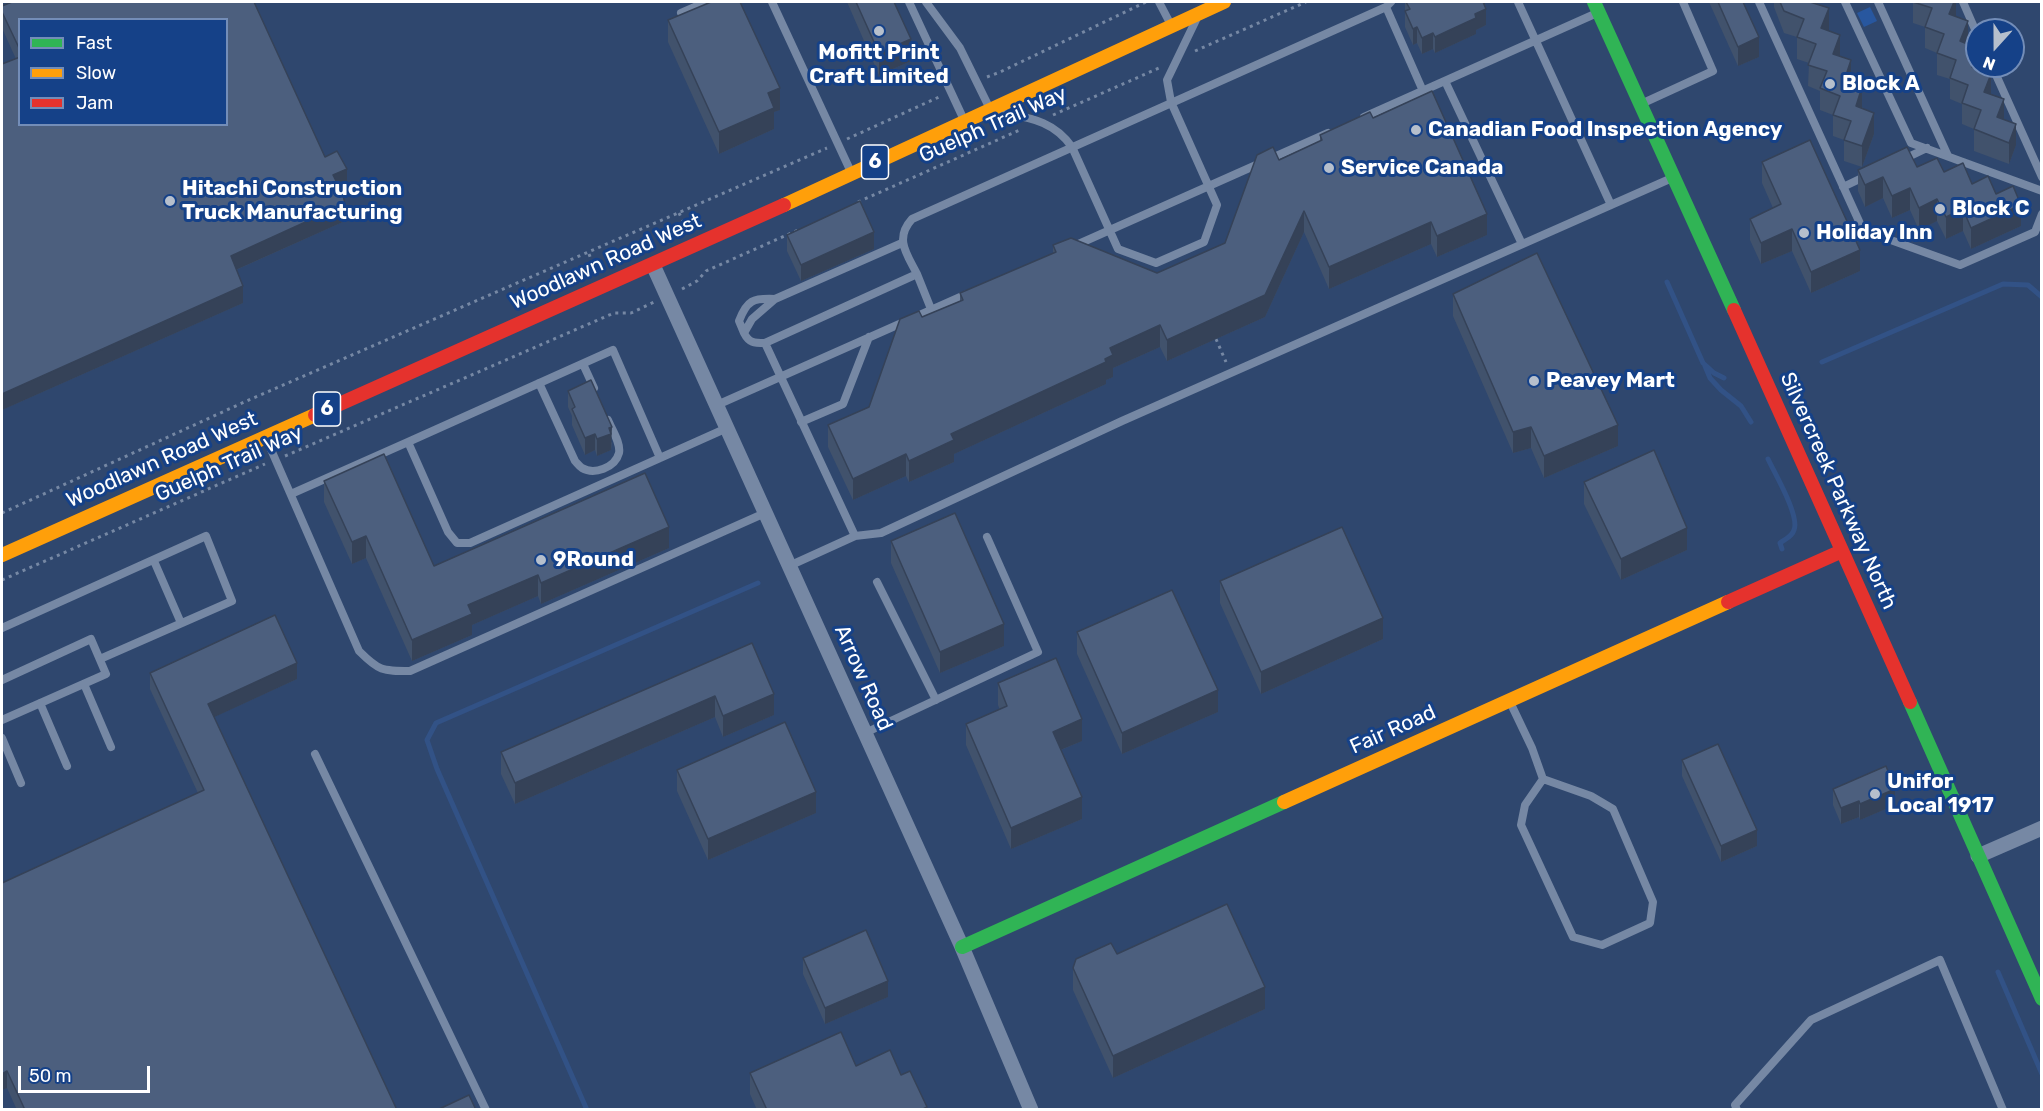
<!DOCTYPE html>
<html>
<head>
<meta charset="utf-8">
<style>
	body { margin:0 }
	#map { position:relative; width:2043px; height:1111px; overflow:hidden; background:#2f476e; font-family:Rubik,sans-serif }
	canvas { display:block }
	.frame { position:absolute; inset:0; border:3px solid #fff; pointer-events:none }
	.legend { position:absolute; left:18px; top:18px; width:210px; height:108px; box-sizing:border-box; background:#154188; border:2px solid #738db8; margin:0; padding:8px 10px; list-style:none; font-size:18px; color:#fff }
	.legend li { display:flex; align-items:center; gap:12px; height:30px }
	.legend b { width:30px; border:2px solid #738db8 }
	.north { position:absolute; left:1965px; top:18px; width:60px; height:60px; box-sizing:border-box; background:#154188; border:2px solid #738db8; border-radius:50%; rotate:201deg; font-size:16px; font-weight:700; line-height:24px; text-align:center; color:#fff }
	.north::after { content:''; display:block; margin:auto; width:21px; height:27px; background:#b6bfcc; clip-path:polygon(50% 0,100% 100%,50% 72%,0 100%) }
	.scale { position:absolute; left:18px; top:1066px; width:132px; height:27px; box-sizing:border-box; border:3px solid #fff; border-top:0; padding-left:8px; font-size:18px; line-height:21px; white-space:nowrap; color:#fff; -webkit-text-stroke:4px #154188; paint-order:stroke }
</style>
</head>
<body>
<div id="map">
<canvas width="2043" height="1111"></canvas>
<div class="frame"></div>
<ul class="legend">
<li><b style="height:8px;background:#30b455"></b>Fast</li>
<li><b style="height:8px;background:#ff9f0a"></b>Slow</li>
<li><b style="height:8px;background:#e5322d"></b>Jam</li>
</ul>
<div class="north">N</div>
<div class="scale">50 m</div>
</div>
<script>
const c = document.querySelector('canvas').getContext('2d');
c.lineJoin = 'round';
function fill(path, color) {
  c.fillStyle = color;
  c.fill(path, 'evenodd');
}
function trace(path, color, width, dash) {
  c.strokeStyle = color;
  c.lineWidth = width;
  c.lineCap = dash ? 'butt' : 'round';
  c.setLineDash(dash || []);
  c.stroke(path);
}
function label(font, color, halo, rows, align = 'center') {
  c.font = font + ' Rubik,sans-serif';
  c.lineWidth = 6;
  c.setLineDash([]);
  c.textBaseline = 'middle';
  c.strokeStyle = halo;
  c.fillStyle = color;
  for (const [text, x, y, turn = 0] of rows) {
    c.save();
    c.translate(x, y);
    c.rotate((+turn || 0) * Math.PI / 180);
    c.textAlign = isNaN(turn) ? turn : align;
    if (halo) c.strokeText(text, 0, 0);
    c.fillText(text, 0, 0);
    c.restore();
  }
}
fill(new Path2D(`
	M1870,7L1877,21L1864,27L1857,13Z`), '#28579f');
trace(new Path2D(`
	M1667,282L1703,363L1714,373L1724,378
	M1822,362L2003,284L2028,285L2042,297
	M1705,366L1710,378L1721,390L1741,406L1751,422
	M1768,459C1775,474 1800,516 1794,530C1792,537 1785,539 1780,543L1782,549
	M1998,972L2042,1074
	M587,1110L437,769L427,740L436,723L758,583`), '#325286', 5);
trace(new Path2D(`
	M1195,51L1306,2
	M987,77L1000,72L1146,2
	M1053,115L1159,68
	M847,139L939,97
	M858,202L1022,129
	M679,213L686,228
	M589,254L595,270
	M682,289L697,281L706,271L798,230
	M1216,339L1226,362
	M285,456L614,313H631L654,302
	M2,513L251,399L827,148
	M2,580L265,464`), '#7688a4', 3, [3, 4.5]);
trace(new Path2D(`
	M772,2L851,172
	M909,2L964,120
	M926,2L960,48L989,107
	M1159,2L1171,25
	M1518,2L1611,205
	M1759,2L1863,230L1960,265L2035,232L2042,214
	M1845,2L1911,143L2042,191
	M1878,2L1948,156
	M1963,2L1977,34
	M1386,7L1423,91
	M681,13L706,2
	M1992,66L2042,177
	M1445,81L1522,244
	M1641,104L1713,71L1683,2
	M999,112C1029,118 1053,120 1072,147L1118,249L1156,263L1204,242L1217,205L1171,102L1167,80L1196,20
	M1364,117L1597,13
	M1904,159L1927,148
	M1843,187L1866,176
	M1074,246L1328,133
	M917,274C907,254 894,239 912,219L1386,7L1391,2
	M744,333L739,321C747,300 753,298 775,299
	M765,343C754,343 749,343 744,333L752,319L775,299L902,243
	M583,364L594,388
	M539,383L575,461C577,463 579,466 582,468C594,475 615,468 619,453C621,443 612,430 608,420
	M717,405L967,294
	M801,422L843,404L869,337
	M266,438L359,651C379,671 382,671 410,671L765,513
	M408,442L613,350L660,458
	M291,494L408,442L448,532L457,543H470L727,428
	M855,536L765,343L917,274L931,309
	M154,561L181,623
	M789,566L855,536L881,533L1122,421L1672,178
	M877,582L936,700
	M2,628L206,536L232,601L100,659
	M2,680L91,639L106,674L2,720
	M84,684L111,747
	M1510,702L1532,748L1543,779L1591,796L1613,809L1653,902L1650,923L1602,945L1573,937L1521,825L1525,805L1543,779
	M40,703L67,766
	M865,733L1038,652L987,537
	M2,738L21,783
	M315,754L486,1110
	M1737,1110L1735,1105L1811,1020L1940,960L2003,1110`), '#7688a4', 8);
trace(new Path2D(`
	M653,265L962,947L1031,1110
	M1978,856L2042,828`), '#7688a4', 15);
trace(new Path2D(`
	M1594,2L1734,310
	M1910,702L2042,999
	M962,947L1284,802`), '#30b455', 14);
trace(new Path2D(`
	M784,205L1224,2
	M2,555L315,415
	M1284,802L1728,602`), '#ff9f0a', 14);
trace(new Path2D(`
	M1734,310L1910,702
	M315,415L784,205
	M1728,602L1842,551`), '#e5322d', 14);
fill(new Path2D(`
	M847,2H894L911,61L879,75Z
	M1405,2H1485L1486,25L1476,30V34L1435,53L1433,49L1422,54L1417,43L1413,45L1405,27Z
	M1709,2H1743L1759,57L1738,66Z
	M1774,2H1817V4L1874,134L1862,167L1844,161V140L1833,136V115L1820,110V91L1808,86L1809,63L1797,59V37L1784,33L1774,7Z
	M1913,2H1956V17L1968,43L1967,44L1979,66V70L2016,145L2009,164L1974,151V129L1962,124V104L1950,99V79L1937,75V53L1925,48V27L1913,23Z
	M2,6L325,157L347,185L340,188L345,221L236,270L243,303L2,410V64L16,59L2,28ZM20,20L226,124H20Z
	M668,20L780,110L774,112V129L719,154L668,42Z
	M1373,118L1487,235L1437,257L1431,244L1329,289L1304,232L1265,317L1167,361L1160,347L1113,368V377L1106,380V384L954,454V462L909,482L906,476L853,500L828,447V425L869,407L922,317L960,301V293L1053,253V245L1157,273L1225,243L1279,160L1320,141V135Z
	M1762,162L1860,271L1811,293L1792,251L1761,264L1750,240V219L1773,208L1762,183Z
	M1917,167L1944,172L1996,194L2021,226L1971,249L1963,231L1946,239L1937,221L1919,230L1910,210L1892,218L1883,198L1865,207L1858,191V170Z
	M787,235L874,249L801,281L787,251Z
	M1453,294L1618,446L1544,478L1531,448L1513,453L1453,316Z
	M568,391L612,443L611,450L597,456L595,450L585,455L572,425V416L568,407Z
	M324,481L434,566L669,548L541,604L538,596L472,625V635L412,661L366,558L352,564L324,502Z
	M1584,482L1687,550L1621,580L1584,504Z
	M891,541L1004,646L940,673L891,563Z
	M1220,581L1383,639L1261,694L1220,603Z
	M1077,632L1218,712L1122,754L1077,654Z
	M752,643L774,715L723,737L715,717L515,804L501,774V752Z
	M150,673L297,679L214,717L397,1110H17L7,1088L2,1090V883L198,793L150,689Z
	M998,683L1082,741L1061,750L1082,819L1011,849L966,745V724L1000,710L998,705Z
	M1682,760L1757,846L1721,862L1682,776Z
	M677,770L816,813L708,860L677,791Z
	M1833,789L1895,805L1860,820L1859,817L1841,824L1833,805Z
	M1117,954L1265,1009L1113,1078L1073,990V968Z
	M803,958L888,997L825,1024L803,974Z
	M856,1066L901,1075L927,1110H757L750,1094V1073Z`), '#41526c');
fill(new Path2D(`
	M1481,2H1485V10L1486,9V25L1476,30V34L1435,53V37Z
	M1954,2H1956V18L1949,14Z
	M1829,8V30L1821,50V28Z
	M1968,21V43L1960,63V41Z
	M1417,27V43L1413,45V29Z
	M1433,33V49L1422,54V38Z
	M1840,35V56L1833,54Z
	M1759,37V57L1738,66V47Z
	M911,39V61L879,75V53Z
	M1977,53V66H1979V70L1972,67Z
	M1851,60V82L1844,102V81Z
	M1991,74V96L1984,92Z
	M1862,87V109L1856,106Z
	M780,88V110L774,112V129L719,154V132L768,93Z
	M2004,99V121L1997,117Z
	M1874,113V134L1862,167V146Z
	M2016,124V145L2009,164V143Z
	M347,169V185L333,191V175Z
	M1883,177V198L1865,207V185Z
	M1910,188V210L1892,218V196Z
	M1937,199V221L1919,230V208Z
	M345,204V221L231,272V256Z
	M2021,205V226L1971,249V228Z
	M1963,209V231L1946,239V217Z
	M1304,211V232L1265,317L1167,361V340Z
	M1487,214V235L1437,257V236Z
	M1431,222V244L1329,289V267Z
	M1792,229V251L1761,264V243Z
	M874,232V249L801,281V265Z
	M1860,250V271L1811,293V272Z
	M243,286V303L2,410V394Z
	M1160,325V347L1113,368V377L1106,380V384L954,454V462L909,482V461L951,434L1110,348Z
	M1618,425V446L1544,478V456Z
	M612,427L611,450L597,456V439L609,428Z
	M1531,427V448L1513,453V432Z
	M595,434V450L585,455V438Z
	M906,454V476L853,500V479Z
	M669,527V548L541,604V583Z
	M1687,528V550L1621,580V559Z
	M366,536V558L352,564V542Z
	M538,575V596L472,625V635L412,661V640L468,605Z
	M1383,618V639L1261,694V672Z
	M1004,624V646L940,673V652Z
	M297,663V679L208,720V704Z
	M1218,690V712L1122,754V733Z
	M774,694V715L723,737V716Z
	M715,696V717L515,804V783Z
	M1082,719V741L1053,753V732Z
	M1895,789V805L1860,820V804Z
	M816,792V813L708,860V839Z
	M1082,797V819L1011,849V828Z
	M1859,801V817L1841,824V808Z
	M1757,830V846L1721,862V846Z
	M888,981V997L825,1024V1008Z
	M1265,987V1009L1113,1078V1056Z
	M7,1071V1088L2,1090V1074Z`), '#354258');
const building = new Path2D(`
	M12,2H254L325,157L337,151L347,169L333,175L343,195L345,204L231,256L243,286L2,394V64L20,57V124H226V20H20V50L2,12V6Z
	M711,2H740L780,88L768,93L774,108L719,132L668,20Z
	M856,2H894L911,39L879,53Z
	M1406,2H1483L1486,9L1475,14L1476,18L1452,29L1435,37L1433,33L1422,38L1417,27L1413,29L1405,11L1410,9Z
	M1718,2H1743L1759,37L1738,47Z
	M1780,2H1810L1829,8L1821,28L1840,35L1833,54L1851,60L1844,81L1862,87L1856,106L1874,113L1862,146L1844,140L1851,121L1833,115L1840,96L1820,88L1827,71L1808,65L1816,44L1797,37L1804,19L1784,11Z
	M1913,2H1954L1949,14L1968,21L1960,41L1977,48V53L1972,67L1991,74L1984,92L2004,99L1997,117L2016,124L2009,143L1974,129L1981,110L1962,103L1968,85L1950,78L1956,60L1937,53L1944,34L1925,27L1932,8Z
	M1432,91L1487,214L1437,236L1431,222L1329,267L1304,211L1265,295L1167,340L1160,325L1110,348L1113,355L1105,359L1106,362L951,434L954,440L909,461L906,454L853,479L828,425L869,407L900,319L919,311L922,317L963,300L960,293L1056,252L1053,245L1071,238L1157,273L1225,243L1257,155L1273,147L1279,160L1322,140L1320,135L1370,112L1373,118Z
	M1810,140L1860,250L1811,272L1792,229L1761,243L1750,219L1781,204L1762,162Z
	M1907,147L1917,167L1937,158L1944,172L1963,163L1972,184L1988,176L1996,194L2013,186L2021,205L1971,228L1963,209L1946,217L1937,199L1919,208L1910,188L1892,196L1883,177L1865,185L1858,170Z
	M860,201L874,232L801,265L787,235Z
	M1537,253L1618,425L1544,456L1531,427L1513,432L1453,294Z
	M591,380L612,427L609,428L611,434L597,439L595,434L585,438L572,409L575,407L568,391Z
	M1654,450L1687,528L1621,559L1584,482Z
	M384,454L434,566L645,473L669,527L541,583L538,575L468,605L472,614L412,640L366,536L352,542L324,481Z
	M955,513L1004,624L940,652L891,541Z
	M1342,527L1383,618L1261,672L1220,581Z
	M1172,590L1218,690L1122,733L1077,632Z
	M275,615L297,663L208,704L397,1110H25L7,1071L2,1074V883L204,790L150,673Z
	M752,643L774,694L723,716L715,696L515,783L501,752Z
	M1056,658L1082,719L1053,732L1082,797L1011,828L966,724L1007,706L998,683Z
	M785,722L816,792L708,839L677,770Z
	M1718,744L1757,830L1721,846L1682,760Z
	M1886,766L1895,789L1860,804L1859,801L1841,808L1833,789Z
	M1227,904L1265,987L1113,1056L1073,968L1076,959L1111,943L1117,954Z
	M866,930L888,981L825,1008L803,958Z
	M841,1032L856,1066L890,1050L901,1075L910,1071L927,1107L921,1110H767L750,1073Z
	M469,1095L476,1110H437Z`);
fill(building, '#4c5f7e');
trace(building, '#354258', 1.5);
for (const [x, y, r, color] of [
	[879,31,6,"#b6bfcc"],
	[1830,84,6,"#b6bfcc"],
	[1416,130,6,"#b6bfcc"],
	[1329,168,6,"#b6bfcc"],
	[170,201,6,"#b6bfcc"],
	[1940,209,6,"#b6bfcc"],
	[1804,233,6,"#b6bfcc"],
	[1534,381,6,"#b6bfcc"],
	[541,560,6,"#b6bfcc"],
	[1875,794,6,"#b6bfcc"]
]) {
  const dot = new Path2D();
  dot.arc(x, y, r, 0, 2 * Math.PI);
  c.fillStyle = color;
  c.fill(dot);
  trace(dot, '#154188', 2);
}
for (const [x, y, w] of [
	[875,162,27],
	[327,409,27]
]) {
  const box = new Path2D();
  box.roundRect(x - w / 2, y - 17, w, 34, 4.5);
  c.fillStyle = '#154188';
  c.fill(box);
  trace(box, '#fff', 1.5);
}
label('bold 20px', '#fff', null, [
	["6",875,162],
	["6",327,409]
]);
label('bold 21px', '#fff', '#154188', [
	["Mofitt Print",879,53,"center"],
	["Craft Limited",879,77,"center"],
	["Block A",1842,84],
	["Canadian Food Inspection Agency",1428,130],
	["Service Canada",1341,168],
	["Hitachi Construction",182,189],
	["Truck Manufacturing",182,213],
	["Block C",1952,209],
	["Holiday Inn",1816,233],
	["Peavey Mart",1546,381],
	["9Round",553,560],
	["Unifor",1887,782],
	["Local 1917",1887,806]
], 'left');
label('21px', '#fff', '#154188', [
	["Guelph Trail Way",993,125,-24],
	["Woodlawn Road West",606,262,-24],
	["Woodlawn Road West",162,460,-24],
	["Guelph Trail Way",229,464,-24],
	["Silvercreek Parkway North",1838,491,66],
	["Arrow Road",863,678,66],
	["Fair Road",1393,730,-24]
]);
</script>
</body>
</html>
